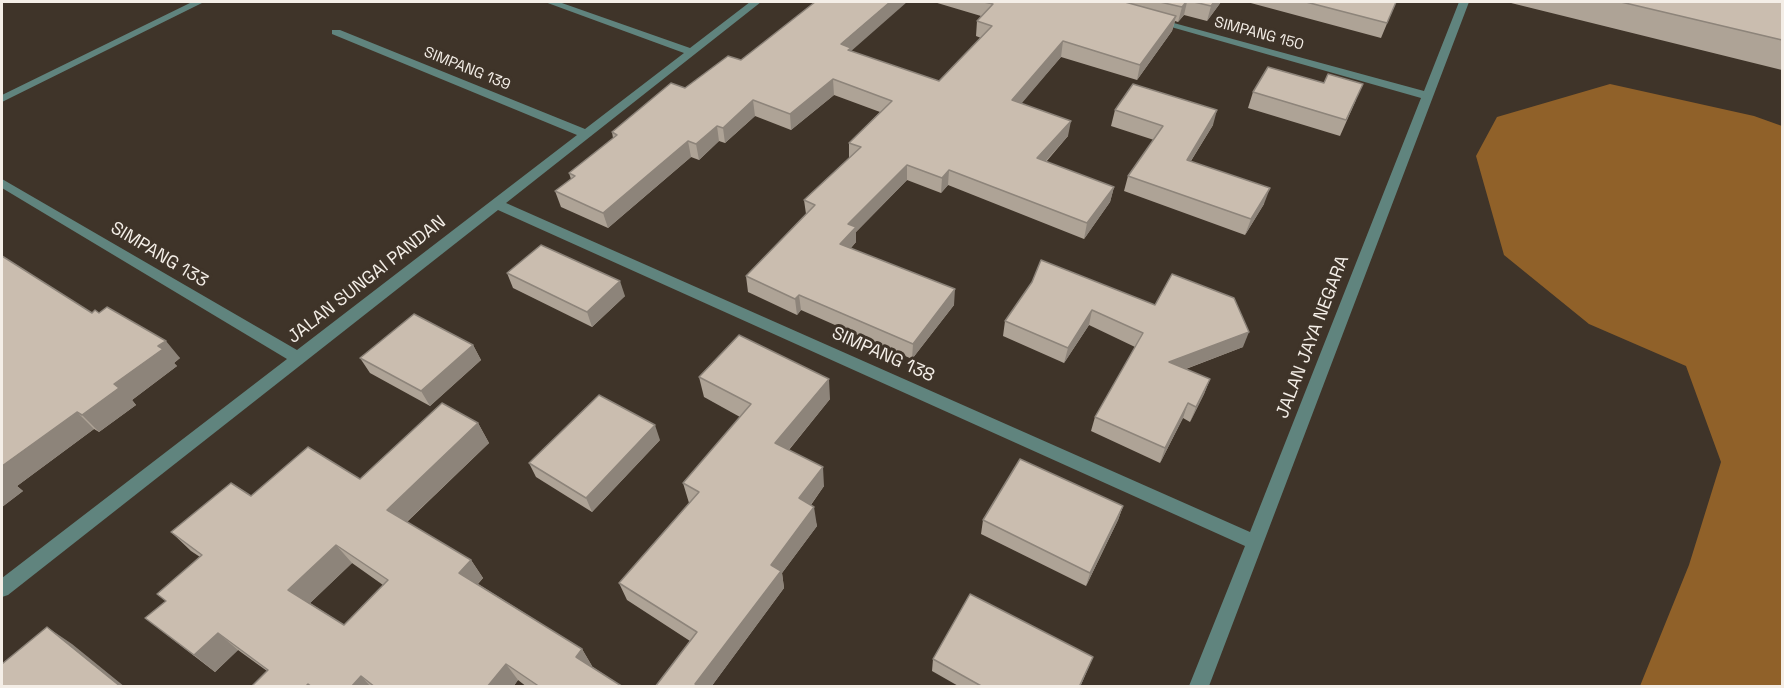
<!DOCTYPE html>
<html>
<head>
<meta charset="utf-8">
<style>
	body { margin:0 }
	#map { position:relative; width:1784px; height:688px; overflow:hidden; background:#3f3429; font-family:"Space Grotesk",sans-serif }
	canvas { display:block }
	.frame { position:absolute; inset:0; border:3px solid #f4eee7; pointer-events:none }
</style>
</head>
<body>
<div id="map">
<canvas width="1784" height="688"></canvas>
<div class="frame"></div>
</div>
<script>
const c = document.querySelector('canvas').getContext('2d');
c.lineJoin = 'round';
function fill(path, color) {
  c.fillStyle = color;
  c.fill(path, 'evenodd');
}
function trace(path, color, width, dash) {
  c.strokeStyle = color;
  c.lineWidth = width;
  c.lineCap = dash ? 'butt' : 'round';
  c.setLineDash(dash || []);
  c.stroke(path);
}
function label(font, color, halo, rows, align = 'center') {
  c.font = font + ' "Space Grotesk",sans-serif';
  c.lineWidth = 6;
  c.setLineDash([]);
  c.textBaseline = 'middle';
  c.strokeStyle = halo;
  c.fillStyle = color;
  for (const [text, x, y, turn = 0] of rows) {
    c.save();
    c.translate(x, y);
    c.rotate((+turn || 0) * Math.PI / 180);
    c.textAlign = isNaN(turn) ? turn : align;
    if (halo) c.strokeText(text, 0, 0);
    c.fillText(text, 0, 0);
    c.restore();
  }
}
fill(new Path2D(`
	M1610,84L1754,116L1782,126V686H1640L1689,565L1721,462L1686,366L1589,324L1504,255L1476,156L1497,117Z`), '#906129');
fill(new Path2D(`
	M192,2H204L2,102V95Z
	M545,2H559L690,48L750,2H761L506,203L1250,532L1421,98L1150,21L1151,19H1159L1424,91L1459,2H1469L1209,686H1189L1245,546L498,210L8,595L2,597V578L287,359L2,188V179L297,350L577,135L332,34V30H340L585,129L684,53Z`), '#60847e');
fill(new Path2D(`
	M934,2H1221L1207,21L1184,15L1178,22L1175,21L1172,31L1137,80L1061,57L1021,103L1068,136L1046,162L1114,187L1110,202L1084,239L948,185L941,193L907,180L856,232V242L851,248L954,305L912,359L801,310L797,315L748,292L746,276L806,214L804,200L849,158V143L880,112L834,95L791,130L755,116L725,143L719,141L699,160L691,157L608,228L561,207L555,191L571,179L569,173L613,138L612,132L685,88L741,60L851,51L939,81L981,38L976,36L977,21L981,16Z
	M1247,2H1396L1381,38Z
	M1507,2H1782V70Z
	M1324,83L1356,100L1340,136L1248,108L1253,92Z
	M1115,110L1213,125L1191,161L1264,204L1245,235L1124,191L1128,176L1154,140L1111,126Z
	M507,273L625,296L592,327L513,288Z
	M1032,282L1243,347L1186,369L1210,379L1204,394L1190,422L1183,418L1160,463L1091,431L1095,417L1135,347L1089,325L1064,363L1003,336L1005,321Z
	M92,313L180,358L174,363L177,366L132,400L136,405L99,432L94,429L17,486L23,491L2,507Z
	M473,345L481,360L430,406L370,373L360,358Z
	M699,377L830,399L789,450L824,486L811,505L817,526L782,573L784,588L711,687H655L690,641L627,600L619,583L689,503L683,483L740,417L704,397Z
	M478,423L489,443L407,522L471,560L483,578L478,584L582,649L592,666H591L623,687H527L518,680L513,687H251L267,671L238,650L215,672L145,618L166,601L157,594L200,557L191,551L171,532L251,496L360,479ZM352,563L383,585L344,625L310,603Z
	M660,440L592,512L536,477L529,463Z
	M1123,506L1118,520L1086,586L981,534L983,520Z
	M1093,657L1080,687H960L932,671L933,659Z`), '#aea396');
fill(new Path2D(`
	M890,2H907L841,60V44Z
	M1186,2H1187L1184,15L1178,22L1182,7Z
	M1214,2H1221L1207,21L1211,6Z
	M1176,16L1172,31L1137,80L1140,65Z
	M1063,41L1061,57L1011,116L1012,100Z
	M833,79L834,95L791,130L790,114Z
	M753,100L755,116L725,143L723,128Z
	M1217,110L1213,125L1182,175L1187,160Z
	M1071,121L1068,136L1034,174L1037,158Z
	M717,126L719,141L699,160L696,144Z
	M688,141L691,157L608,228L603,213Z
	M907,165V180L856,232V242L841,259L840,244L848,224Z
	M949,170L948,185L941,193L942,178Z
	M1114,187L1110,202L1084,239L1087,223Z
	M1270,188L1264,204L1245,235L1251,219Z
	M620,281L625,296L592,327L587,312Z
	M955,289L954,305L912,359L913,344Z
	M799,295L801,310L797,315L795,299Z
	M1092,310L1089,325L1064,363L1068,348Z
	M1249,332L1243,347L1164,377L1169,362Z
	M166,341L180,358L174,363L177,366L132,400L136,405L99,432L82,415L114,384L158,346Z
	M473,345L481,360L430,406L421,391Z
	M829,379L830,399L778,463L775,443Z
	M1210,379L1204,394L1190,422L1196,407Z
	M1188,403L1183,418L1160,463L1165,448Z
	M77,412L94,429L17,486L23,491L2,507V466Z
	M478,423L489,443L400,528L387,510Z
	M655,425L660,440L592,512L586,498Z
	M823,467L824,486L802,517L799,498Z
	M1123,506L1118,520L1086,586L1090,573Z
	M814,507L817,526L782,573L784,588L711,687H696L695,684L771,565Z
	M336,545L352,563L306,607L288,590Z
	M471,560L483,578L471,591L459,573Z
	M47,627L72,644L125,687H121Z
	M218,633L238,650L215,672L194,655Z
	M582,649L592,666L586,673L576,657Z
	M1093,657L1080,687H1079Z
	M506,664L518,680L513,687H487Z
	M361,676L371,687H351Z`), '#8d847a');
const building = new Path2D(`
	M815,2H890L841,44L851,48L848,50L939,81L992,26L977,21L993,4L984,2H1125L1176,16L1140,65L1063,41L1012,100L1071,121L1037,158L1114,187L1087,223L949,170L942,178L907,165L848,224L856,227L840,244L955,289L913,344L799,295L795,299L746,276L815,205L804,200L861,147L849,143L892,101L833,79L790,114L753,100L723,128L717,126L696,144L688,141L603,213L555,191L575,176L569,173L617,135L612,132L671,83L685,88L728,56L741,60Z
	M1160,2H1186L1182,7Z
	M1194,2H1214L1211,6Z
	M1306,2H1396L1387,23Z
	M1621,2H1782V40Z
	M1268,67L1324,83L1328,74L1363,84L1346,120L1253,92Z
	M1133,84L1217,110L1187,160L1270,188L1251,219L1128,176L1163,126L1115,110Z
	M541,245L620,281L587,312L507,273Z
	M2,256L92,313L95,310L99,313L107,307L166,341L158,346L163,349L114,384L119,388L82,415L77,412L2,466Z
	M1041,260L1155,305L1172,274L1234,298L1249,332L1169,362L1210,379L1196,407L1188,403L1165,448L1095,417L1143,333L1092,310L1068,348L1005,321L1032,282Z
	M414,314L473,345L421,391L360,358Z
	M739,335L829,379L775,443L823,467L799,498L814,507L771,565L781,571L695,684L700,687H655L697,632L619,583L699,492L683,483L751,404L699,377Z
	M599,395L655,425L586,498L529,463Z
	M442,403L478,423L387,510L471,560L459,573L582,649L576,657L623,687H540L506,664L487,687H375L361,676L351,687H312L308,684L305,687H251L268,670L218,633L194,655L145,618L166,601L157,594L202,555L171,532L231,483L251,496L308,447L360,479ZM336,545L388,580L344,625L288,590Z
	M1020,459L1123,506L1090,573L983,520Z
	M970,594L1093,657L1079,687H983L933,659Z
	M47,627L121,687H2V664Z`);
fill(building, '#cabdaf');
trace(building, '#8d847a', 1.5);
label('15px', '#f4eee7', '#3f3429', [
	["SIMPANG 150",1259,34,15],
	["SIMPANG 139",467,69,22]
]);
label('18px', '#f4eee7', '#3f3429', [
	["SIMPANG 133",159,255,31],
	["JALAN SUNGAI PANDAN",367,280,-38],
	["JALAN JAYA NEGARA",1313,337,-69],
	["SIMPANG 138",883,355,24]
]);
</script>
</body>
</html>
